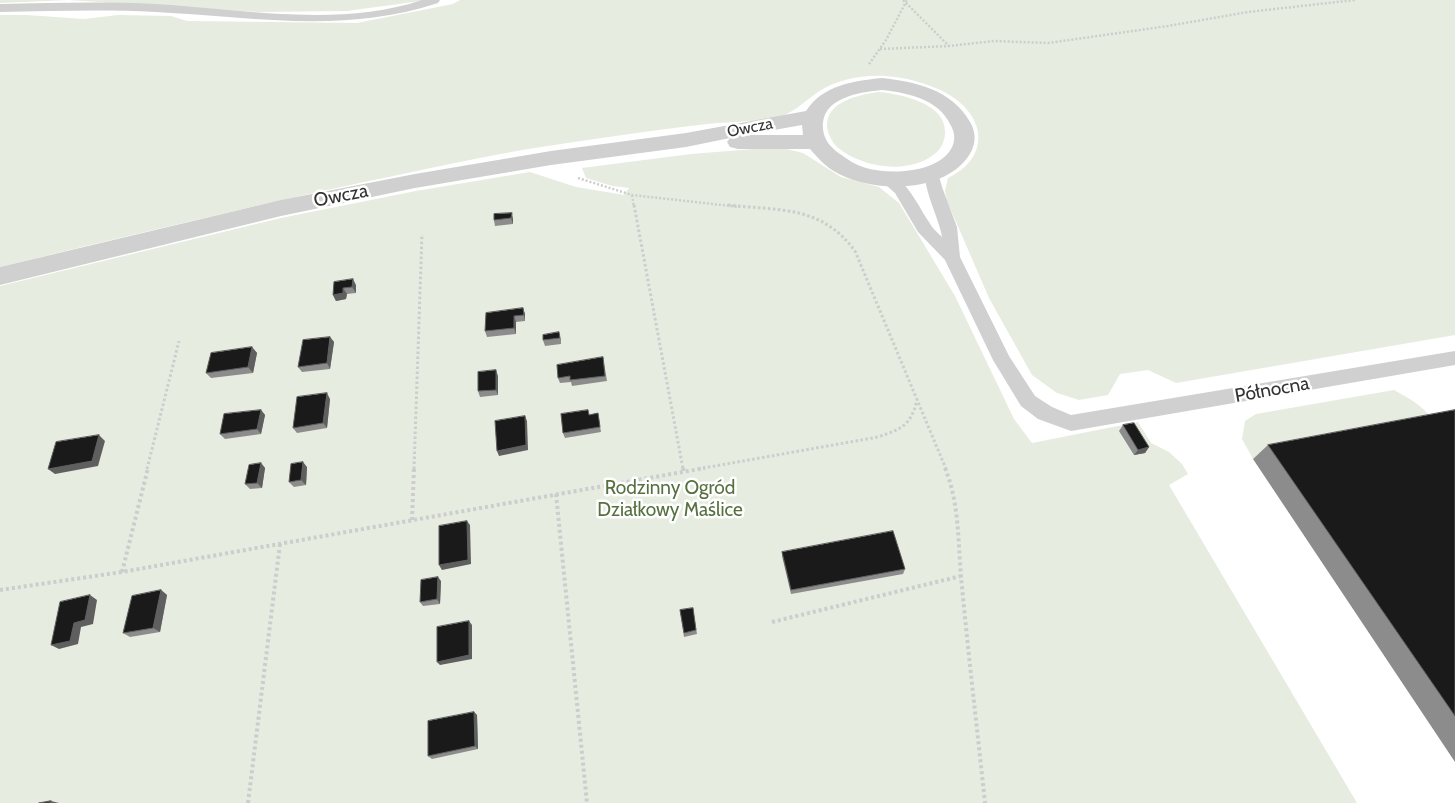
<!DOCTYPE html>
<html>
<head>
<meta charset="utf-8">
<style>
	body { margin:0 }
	canvas { display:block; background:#fff }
</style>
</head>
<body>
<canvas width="1455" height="803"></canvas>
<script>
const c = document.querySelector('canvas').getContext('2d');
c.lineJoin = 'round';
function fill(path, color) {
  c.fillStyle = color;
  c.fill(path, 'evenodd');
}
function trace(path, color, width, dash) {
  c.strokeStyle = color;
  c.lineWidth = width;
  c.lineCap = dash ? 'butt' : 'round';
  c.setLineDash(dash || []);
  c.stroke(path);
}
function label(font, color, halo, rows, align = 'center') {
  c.font = font + ' Cabin,sans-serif';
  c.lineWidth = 5;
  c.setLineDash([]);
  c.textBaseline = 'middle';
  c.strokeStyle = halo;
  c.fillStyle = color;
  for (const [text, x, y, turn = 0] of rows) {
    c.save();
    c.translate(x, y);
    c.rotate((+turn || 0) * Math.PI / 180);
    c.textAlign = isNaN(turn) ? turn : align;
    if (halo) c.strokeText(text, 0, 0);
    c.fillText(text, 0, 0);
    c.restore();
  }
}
fill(new Path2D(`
	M0,0H428L347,11L258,12L68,0L0,3Z
	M460,0H1455V335L1176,383L1148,370L1120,374L1108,395L1079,400L1057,393L1032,375L989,298L947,201L945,191L948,178C984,161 989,126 958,101C946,91 932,86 918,82C887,72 846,73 818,92C802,103 792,115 772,119C750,122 728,122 707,124C647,131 587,140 528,149C465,160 403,174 341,187C227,212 113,239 0,267V15H27L84,19L118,15L171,16L187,21L357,23L453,4Z
	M879,92C900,94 946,103 945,132C945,140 942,147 937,152C910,176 862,168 837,147C832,142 828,134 827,127C826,101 859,95 879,92Z
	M779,147L803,153L841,177L879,187L899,203L955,296L1014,419L1032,443L1138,422L1151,443L1169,452L1182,464L1188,474L1169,485L1357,803H0V286L281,218L416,191L530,172L576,187L624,195L629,188L612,186L586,178L582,168L691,154Z
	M1394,390C1411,399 1426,408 1437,425L1253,459L1242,439L1245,421L1256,414Z`), '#e6ecdf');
trace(new Path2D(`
	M903,0L949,46L994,41L1048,43L1168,26L1248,12L1355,0
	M880,49L949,46
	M869,64L886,40L907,0
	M578,178L632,195L740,207
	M632,195L634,207`), '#cdcdcd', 2.5, [2, 2]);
trace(new Path2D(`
	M634,205L683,469
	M728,205C780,211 821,205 855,251L946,469
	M147,469L179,341
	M414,469L422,234
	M698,469L878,437C901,429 911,426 917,400`), '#cdcdcd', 3, [2.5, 2.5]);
trace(new Path2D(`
	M683,468L684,473
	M945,468C959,502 958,540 961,576C968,652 977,727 985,803
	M556,494L587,803
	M412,520L414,468
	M122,572L148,468
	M0,590L122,572L705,468
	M772,622L961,576
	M248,803L280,544`), '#cdcdcd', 4, [3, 3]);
fill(new Path2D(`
	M422,0H440L438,3C345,34 252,17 156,12C104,9 52,11 0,12V4C52,3 103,1 155,4C241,9 339,28 422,0Z
	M932,167L937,169L942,187L957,227L960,257L1009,356L1035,396L1052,407L1071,415L1455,351V365L1071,431L1038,419L1021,406L993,360L945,260L918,232L895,193L879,179L882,175C903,170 919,208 929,222C932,228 937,232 942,237C940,220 919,181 927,169Z`), '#d0d0d0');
fill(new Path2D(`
	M882,78C917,82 952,90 970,122C979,137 974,152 962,164C932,194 866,192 832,170C823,164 817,157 810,149H738L730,147L727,142L730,138L686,147L551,165L415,188L281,216L0,285V267L281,200L415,174L551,151L686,133L806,111C823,85 853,81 882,78ZM882,90C908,93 938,99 950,124C955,132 956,141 951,149C937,173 890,175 866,168C856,165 848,160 840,154C831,148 824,140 823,129C820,98 859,92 882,90ZM802,125L803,135H746Z`), '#d0d0d0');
fill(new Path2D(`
	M494,214L513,219V224L495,226L494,220Z
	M334,282L356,285V293L347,294L346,299L336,301L333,295Z
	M523,308L525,314V321L516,322V334L487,337L485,331Z
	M330,337L334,342L330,369L302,372L298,367Z
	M561,338V344L545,346L543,340Z
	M252,347L257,353L253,373L211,378L206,373Z
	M603,357L607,381L572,386L571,382L560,383L558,378Z
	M498,376V395L480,397L478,391Z
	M330,399L327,428L297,433L293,428Z
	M261,410L265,415L261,434L225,439L220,434Z
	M1455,410V762L1253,459L1268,445Z
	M598,413L601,432L565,438L563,433L589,415Z
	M1123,425L1149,447L1145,453L1134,455L1119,431Z
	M261,463L265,468L262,488L250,489L245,484Z
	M307,467L306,485L294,487L289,482Z
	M782,552L905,569L903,574L791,594L782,556Z
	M441,581L440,604L423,606L420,602Z
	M161,590L167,595L160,632L130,637L123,633Z
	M693,608L697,634L684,637L680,610Z
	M474,712L477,715L478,749L432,759L428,756Z`), '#8c8c8c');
fill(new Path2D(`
	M512,213L513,219V224L511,218Z
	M353,279L356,285V293L352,287Z
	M343,288L347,294L346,299L336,301L333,295Z
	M523,308L525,314V321L524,315Z
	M514,316L516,322V334L514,328Z
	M330,337L334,342L330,369L327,363Z
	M252,347L257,353L253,373L248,367Z
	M496,370L498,376V395L496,390Z
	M327,393L330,399L327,428L323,423Z
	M261,410L265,415L261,434L257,429Z
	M525,416L527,421L528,450L499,456L497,451Z
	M99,435L105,441L98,466L55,474L48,469Z
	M1149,447L1145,453L1134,455L1138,450Z
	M303,462L307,467L306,485L301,480Z
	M261,463L265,468L262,488L257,483Z
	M467,521L470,525L471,564L442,570L439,565Z
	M438,577L441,581L440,604L437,599Z
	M161,590L167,595L160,632L153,628Z
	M90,595L97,600L93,624L81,627L78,644L59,649L51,645Z
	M469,621L472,625V659L440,665L437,662Z
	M474,712L477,715L478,749L475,746Z
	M51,801L59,803H50Z`), '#5f5f5f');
const building = new Path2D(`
	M512,213L511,218L494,220V214Z
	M353,279L352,287L343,288V293L333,295L334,282Z
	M523,308L524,315L514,316V328L485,331L486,313Z
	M559,332L560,338L543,340V335Z
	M330,337L327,363L298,367L303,340Z
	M252,347L248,367L206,373L211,353Z
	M603,357L605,376L570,380V376L558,378L557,365Z
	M496,370V390L478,391V372Z
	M327,393L323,423L293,428L297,397Z
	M261,410L257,429L220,434L224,414Z
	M588,410L589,415L598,413L600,427L563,433L561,414Z
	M1455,410V716L1268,445Z
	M525,416L526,445L497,451L495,421Z
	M1134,423L1149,447L1138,450L1123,425Z
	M99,435L92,461L48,469L56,442Z
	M303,462L301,480L289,482L291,464Z
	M261,463L257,483L245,484L249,465Z
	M467,521L468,560L439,565V526Z
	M893,531L905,569L791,590L782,552Z
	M438,577L437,599L420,602L421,580Z
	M161,590L153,628L123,633L132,596Z
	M90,595L85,620L74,623L70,641L51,645L60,602Z
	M693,608L696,630L684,633L680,610Z
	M469,621V655L437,662V627Z
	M474,712L475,746L428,756V721Z
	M51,801L50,803H39Z`);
fill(building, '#1a1a1a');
trace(building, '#5f5f5f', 1);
label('16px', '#333', '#fff', [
	["Owcza",750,128,-11]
]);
label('19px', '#333', '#fff', [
	["Owcza",341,196,-11],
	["Północna",1272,390,-10]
]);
label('19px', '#56703f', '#fff', [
	["Rodzinny Ogród",670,488],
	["Działkowy Maślice",670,510]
]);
</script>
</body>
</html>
